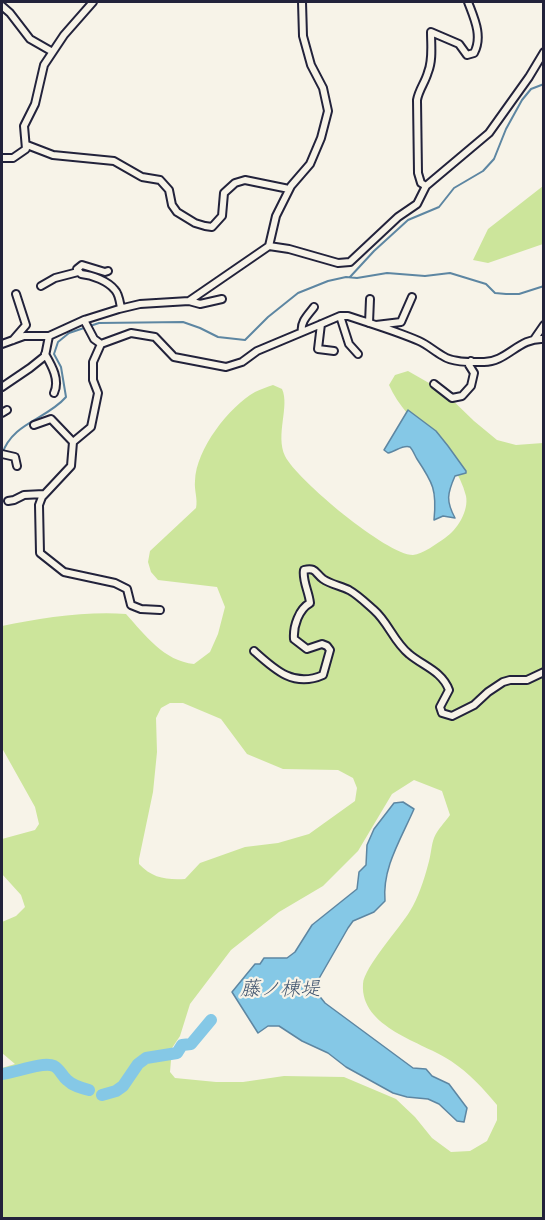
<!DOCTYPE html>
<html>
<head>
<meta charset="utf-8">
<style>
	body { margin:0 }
	#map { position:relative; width:545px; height:1220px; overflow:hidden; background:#f7f3e8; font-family:Kalam,sans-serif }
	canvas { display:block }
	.frame { position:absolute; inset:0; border:3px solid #22223b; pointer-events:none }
</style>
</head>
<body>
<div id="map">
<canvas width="545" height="1220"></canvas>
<div class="frame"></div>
</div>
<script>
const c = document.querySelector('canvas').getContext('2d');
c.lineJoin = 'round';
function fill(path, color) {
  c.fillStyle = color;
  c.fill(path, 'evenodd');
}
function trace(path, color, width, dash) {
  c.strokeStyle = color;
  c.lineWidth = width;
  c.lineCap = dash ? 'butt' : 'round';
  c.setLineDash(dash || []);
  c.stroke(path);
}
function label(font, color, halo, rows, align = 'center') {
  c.font = font + ' Kalam,"Klee One",sans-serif';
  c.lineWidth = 4.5;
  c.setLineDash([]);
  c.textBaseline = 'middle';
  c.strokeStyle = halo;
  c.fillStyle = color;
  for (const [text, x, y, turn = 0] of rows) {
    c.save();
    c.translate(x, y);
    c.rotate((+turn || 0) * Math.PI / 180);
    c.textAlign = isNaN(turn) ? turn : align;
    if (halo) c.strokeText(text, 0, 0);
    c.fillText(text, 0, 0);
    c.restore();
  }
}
fill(new Path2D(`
	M543,186V244L488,263L473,260L488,229Z
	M408,371L443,391L474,421L497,440L516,445L543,443V1218H2V1068L15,1064L2,1053V922L16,916L25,907L21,895L2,874V839L35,830L39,824L35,807L2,748V626C40,618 87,611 126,614C145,635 164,661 194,664L210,652L218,634L225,607L217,587L158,580L151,572L148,562L150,551L196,508C198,499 194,490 195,481C196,449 229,407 255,392C261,389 267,387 273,385L282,389C290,406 275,435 285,456C297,480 387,555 413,555C423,554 436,544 445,538C457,530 469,511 466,496C455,450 407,426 389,385L395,375ZM170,703H183L221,719L247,754L283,769L338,770L353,778L357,788L355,801L309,834L278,843L245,847L200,863L185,879C166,880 152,878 139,864V859L153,792L157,752L156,718L161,708ZM414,780L442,791L450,815C445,822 437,830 434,838C431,846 431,856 428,865C424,880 418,898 410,911C400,928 364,967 363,984C360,1028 423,1042 451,1061C469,1073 483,1088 497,1105V1120L487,1141L470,1151L451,1152L432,1138L415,1117L396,1099L344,1077L284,1076L243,1082H216L175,1078L170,1072L172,1048L180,1036L190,1004L231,950L279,912L323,886L358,851L392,794Z`), '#cce59b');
const water = new Path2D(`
	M408,410L436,431L448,446L466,471V473L455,476C447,494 446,501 455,518L443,516L434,520C437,490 433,483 417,459C415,456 413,450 410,447C403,444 395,452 388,453L384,450Z
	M403,802L414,809C401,839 382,868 385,901L374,912L353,921L348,928L317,982V993L325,1003L413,1068L426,1069L432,1076L449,1084L467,1108L464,1122L457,1121L439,1104L428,1099L407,1097L393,1093L346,1067L328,1053L302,1041L279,1026H268L258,1033L232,992L255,964H260L264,958H287L295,952L312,925L357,889L359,872L366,865L367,845L374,829L394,803Z`);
fill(water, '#85c8e6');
trace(water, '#5d86a2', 1.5);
trace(new Path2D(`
	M350,277L374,251L408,220L439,207L454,188L483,171L494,159L506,129L522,100L531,89L544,84
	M2,454C13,422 46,420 66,397L61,367L54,354L58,342L69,333L99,323L183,322L200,328L218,337L245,340L268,317L298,293L328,281L346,277L357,278L387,273L425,276L450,273L486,284L495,293L506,294H519L544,286`), '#5d86a2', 2);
trace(new Path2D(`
	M2,1074C14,1073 43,1061 54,1066C60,1069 62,1076 67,1080C73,1086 81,1088 89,1090
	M102,1095L116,1091L123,1086L138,1064L146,1058L177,1053L182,1045L191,1044L211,1020`), '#85c8e6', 12);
const street = new Path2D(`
	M2,6L10,13L30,39L51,51
	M27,145L53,155L114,161L142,177L160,180L169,190L172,205L177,212L195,223L205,226L212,227L222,216L224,193L235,183L245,180L289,189
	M2,158H13L26,149L24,126L35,104L44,65L64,35L93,2
	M426,186L421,183L418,173L417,100C419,89 425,83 428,72C433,60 431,45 431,32L459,44L467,55L474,53C483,36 474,18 468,2
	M269,246L276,216L291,186L310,164L321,138L328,111L323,88L311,65L303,36L302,2
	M108,271L105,272L82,265L77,269L81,274C92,275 108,281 115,290C119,294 120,303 121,308
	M41,286L55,278L78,272
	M189,301L200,304L222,299
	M340,316L349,344L358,354
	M84,320L94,339L101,344
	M369,323L370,299
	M321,324L318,349L334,351
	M376,325L401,322L412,297
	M302,332C300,322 308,315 314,307
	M535,338L544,325
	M13,340L26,325L16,294
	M2,344L24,336H49
	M45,354C52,366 60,380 54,393
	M434,384L452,398L462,396L471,386L474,373L469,365L471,361
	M2,387L30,368L45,356L49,336L84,320L119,309L140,304L189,301L269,246L289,249L338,263L350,262L398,217L417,204L426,186L489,133L529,77L544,52
	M2,413L7,410
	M34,425L51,419L73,442
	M2,454L15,457L17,466
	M8,501L14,500L24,495L44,494
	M160,610L141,609L131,605L127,589L115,583L64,572L40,553L39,505L42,497L71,466L73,442L91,427L98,393L93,380V362L101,344L131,333L155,337L174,357L226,367L242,362L257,351L319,325L340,316H348C372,324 396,331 419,341C428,345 434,351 443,356C453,363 472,362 484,362C507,362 519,337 544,339
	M254,651C275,670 294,688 323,675L330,650L327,646L322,644L307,649L294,639C293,626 299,609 310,603C309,592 302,580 304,570C316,567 315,573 323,579C330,584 341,586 349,590C358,595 366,603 374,610C388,622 394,642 409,654C423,666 442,671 449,690L440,707L442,713L452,716L474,705L488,692L503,682L510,680H527L544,672`);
trace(street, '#22223b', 10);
trace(street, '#f7f3e8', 6);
label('italic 20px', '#40546e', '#f7f3e8', [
	["藤ノ棟堤",280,992]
]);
</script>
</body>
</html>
